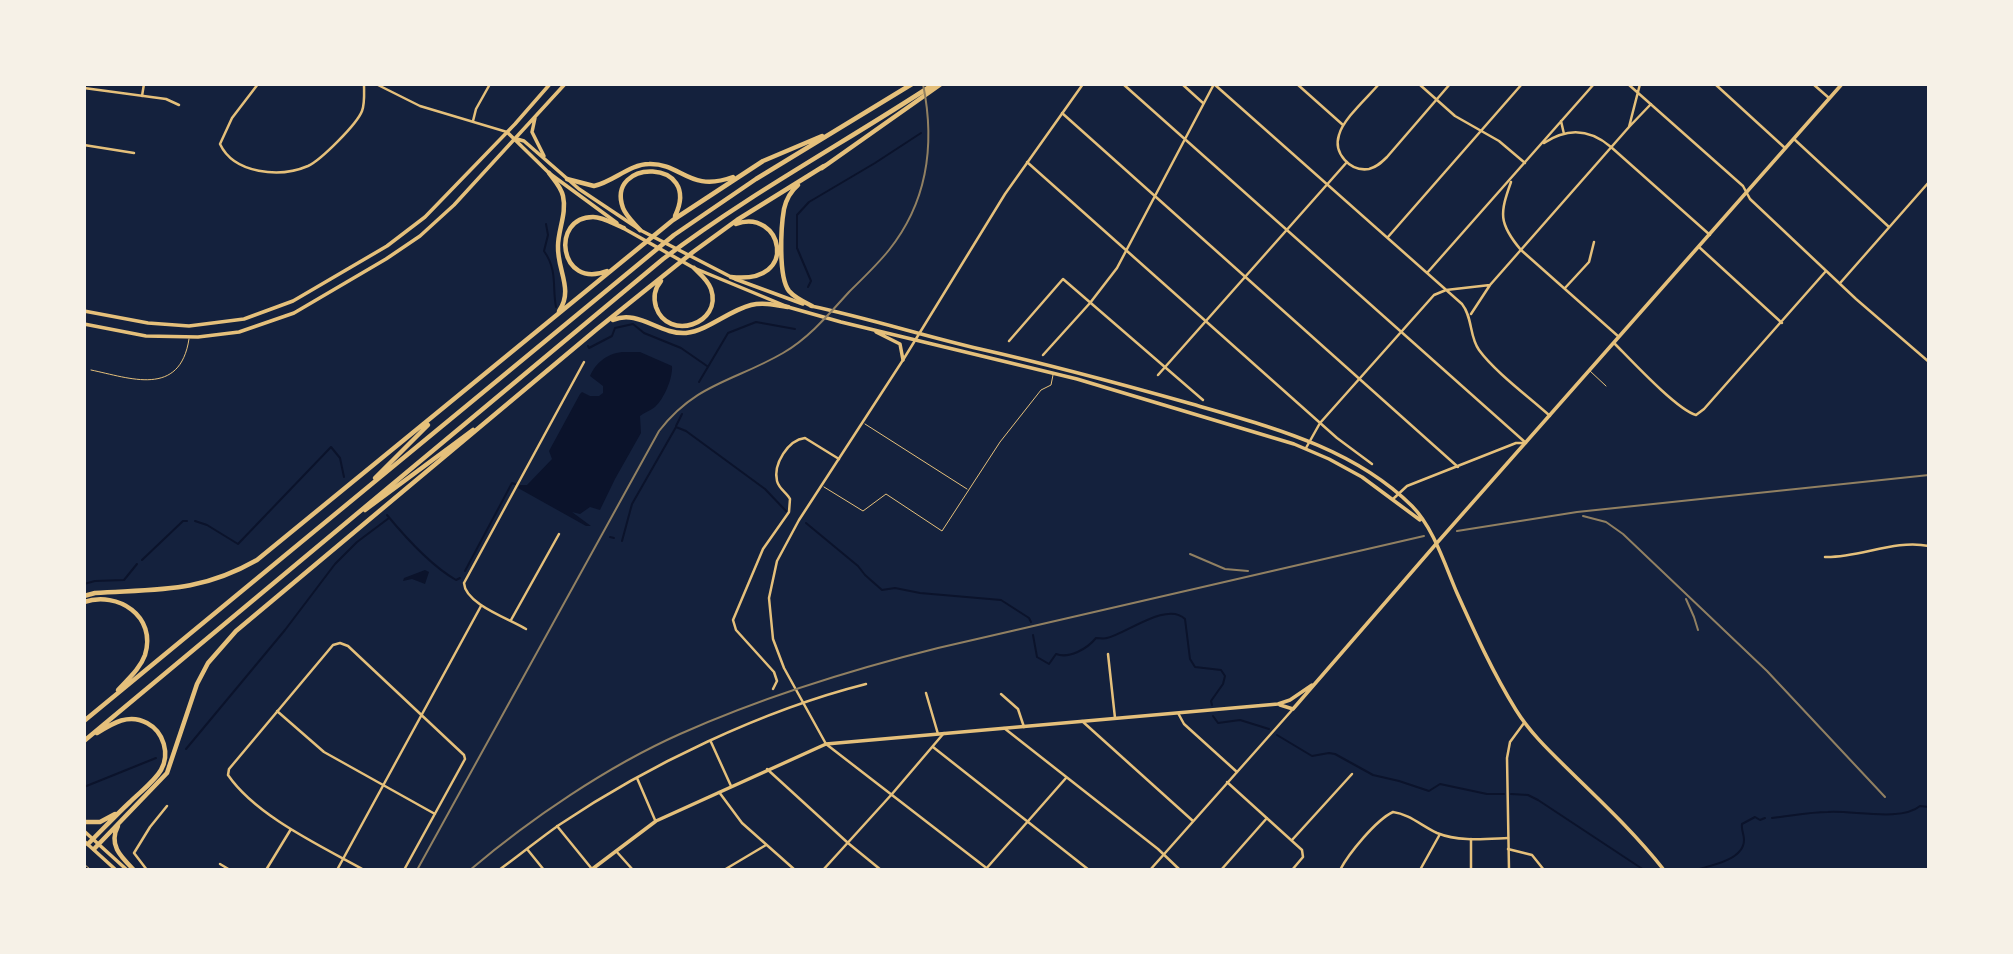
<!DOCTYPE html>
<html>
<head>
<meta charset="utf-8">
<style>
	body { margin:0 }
	#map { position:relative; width:2013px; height:954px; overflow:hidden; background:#14213d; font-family:"Times New Roman",serif }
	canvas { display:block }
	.frame { position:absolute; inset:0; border:86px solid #f6f1e7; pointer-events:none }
</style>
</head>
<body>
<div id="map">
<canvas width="2013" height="954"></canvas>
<div class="frame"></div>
</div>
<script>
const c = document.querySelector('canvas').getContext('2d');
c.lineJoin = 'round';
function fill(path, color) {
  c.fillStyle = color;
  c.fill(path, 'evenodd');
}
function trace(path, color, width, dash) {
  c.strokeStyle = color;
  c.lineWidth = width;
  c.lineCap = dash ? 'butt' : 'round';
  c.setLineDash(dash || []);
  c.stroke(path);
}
fill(new Path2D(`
	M625,352H640L672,366C673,378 664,399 655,407C650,411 645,412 640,416L641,433L615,479L600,510L590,507L580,514L572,512L591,526H586L518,488L520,485H527L552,459L549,451L580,394L582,392L590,396H599L603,393V386L590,376C596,362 609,352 625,352Z
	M425,570L429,572L425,584L412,579L403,581L404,578Z`), '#0b132b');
trace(new Path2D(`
	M546,224L548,235L544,251C558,271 552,287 556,307
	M808,287L811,281L797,248V215L809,202L875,163L921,133
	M588,346L589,348L612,336L615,328L633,324L644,333L681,348L707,366
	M699,382L728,333L756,322L795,329
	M676,426L682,414
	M387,515C406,538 430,565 456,580L460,578
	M195,521L207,525L238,544L331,447L340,458L344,477
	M806,523L858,566L865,575L882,590L895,588L920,593L1001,600L1029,618L1031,622
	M610,537L614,538
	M622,541L632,504L676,427L686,431L765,489L786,511
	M142,560L183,521H187
	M465,571L512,483L515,484
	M84,584L95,581L124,580L137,564
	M1033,635L1037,657L1049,664L1056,654C1069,659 1087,649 1096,638C1100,638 1104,639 1107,638C1126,634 1167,601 1185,619L1190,659L1195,667L1221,670L1225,676L1223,684L1211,701L1212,705
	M1213,716L1218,723L1240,720L1269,729
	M1277,735L1312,756L1329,753L1335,754L1373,775L1399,781L1429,791L1440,784L1487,794H1504
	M186,749L285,630L335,564L357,542L389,518
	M84,787L156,758
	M1511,794L1528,795L1538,800L1644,870
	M1772,818C1791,816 1809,812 1828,812C1852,810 1901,822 1920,806L1929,807
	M1695,870C1710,866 1744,860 1744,840C1744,834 1741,829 1742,824L1755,817L1760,820L1765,818`), '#0b132b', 2);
trace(new Path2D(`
	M91,370C130,378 180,398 189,339
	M1590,371L1606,386
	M865,424L967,489
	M824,487L863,511L886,494L942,531L1000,442L1041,390L1051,385L1053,375
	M84,864L91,870`), '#e5c07b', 1);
trace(new Path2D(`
	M258,84L232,118L220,144C234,174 280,178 308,166C321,160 357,124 362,111C365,103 364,93 364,84
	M1123,84L1526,443
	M1182,84L1203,103
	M1214,84L1462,304C1473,318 1469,336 1479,350C1495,372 1529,397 1550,416
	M1297,84L1343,125
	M1379,84C1368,97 1343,119 1339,135C1333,153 1350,172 1369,169C1377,167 1382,162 1387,157L1450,84
	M1419,84L1455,116L1499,141L1525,163
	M1628,84L1743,186L1750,199L1856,299L1929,362
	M1715,84L1785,148
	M1813,84L1829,98
	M1927,84L1929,86
	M84,88L166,99L179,105
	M142,96L144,84
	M1062,113L1458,467
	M473,121L476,109L490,84
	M1561,121L1564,134
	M1629,127L1651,104
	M1794,139L1889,227
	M1544,143C1568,127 1590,129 1611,147L1710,235
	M84,145L134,153
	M1027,162L1337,438L1372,464
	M1511,182C1500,213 1498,223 1521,250L1619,337
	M1388,237L1522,84
	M1699,247L1782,323
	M1427,273L1594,84
	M1841,282L1929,182
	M1565,288L1589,262L1594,242
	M1471,314L1490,285
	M1009,341L1063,279L1203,400
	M1614,343C1630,359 1677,410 1696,415L1704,409L1826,271
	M1043,355L1090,303L1117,268L1214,84
	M1158,375L1347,162
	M1306,448L1320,423L1434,295L1446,290L1490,285L1629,127L1640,84
	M1393,499L1407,486L1516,443H1526
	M1825,557C1860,558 1894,539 1929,546
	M511,620L559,534
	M526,629C510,619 465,604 464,583L584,362
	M1108,654L1115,718
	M773,689L777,681L774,672L736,630L733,620L763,549L789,512L790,499C787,493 779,489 777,481C773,464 788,440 805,438L839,459
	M926,693L938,734
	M1001,694L1018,709L1024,727
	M277,711L324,752L435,814
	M1178,713L1184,724L1237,772
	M1082,721L1193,821
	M1004,728L1158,849L1180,870
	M711,742L731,786
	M826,744L989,870
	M933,747L1089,870
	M767,769L848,843L881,870
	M637,778L655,820
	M1227,782L1302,850L1303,857L1292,870
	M557,826L592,869
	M1471,839V870
	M1292,840L1352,774
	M527,849L544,870
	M1508,849L1532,855L1544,870
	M616,851L633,870
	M220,864L230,870
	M147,870L134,853L150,827L167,806
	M266,870L291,829
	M337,870L481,606
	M364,870C321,846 256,816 228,775L229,769L333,645L340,643L348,646L464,755L465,759L404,870
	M499,870C520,855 539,839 559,825C648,765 763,710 866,684
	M724,870L766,845
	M823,870L892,794L944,733
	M985,870L1066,778
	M1221,870L1267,818
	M1340,870C1349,853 1376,820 1393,812C1409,814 1422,826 1437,833C1459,842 1485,839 1508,838
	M1420,870L1440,834`), '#e5c07b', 2.5);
trace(new Path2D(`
	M376,84L420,106L507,132
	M826,744L784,668L773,639L769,598L777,561L799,520L903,360L1005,194L1083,84
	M719,792L742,823L795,870
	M1150,870L1293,709
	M1509,870L1507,758L1510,742L1524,723`), '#e5c07b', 2.5);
trace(new Path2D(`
	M1280,705L1293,709L1436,544
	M84,831L127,870
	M84,841L116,870
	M591,870L656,821L826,744L1278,704L1290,700L1312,685`), '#e5c07b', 3.5);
trace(new Path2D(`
	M535,118L532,132L544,156
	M507,132L549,173L617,223
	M517,139L524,141L579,189L642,231L735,279L803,304
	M623,228L694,268L788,307L841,322L1077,379L1294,444L1329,459L1362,477L1420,520
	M811,306C868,318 924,336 980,349C1051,365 1121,384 1192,404C1270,427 1352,447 1412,506C1433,527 1445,565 1457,593C1475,633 1493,673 1516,710C1532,736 1556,757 1578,779C1608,808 1638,837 1664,870
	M84,311L148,323L189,326L244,319L293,301L387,246L425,217L515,124L550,84
	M84,324L146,336L198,337L239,332L294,313L386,259L420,236L454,205L565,84
	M876,332L900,344L903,360
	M1436,544L1842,84`), '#e5c07b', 3.5);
trace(new Path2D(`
	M822,168L941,84
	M549,173C554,180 561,187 563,196C567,213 558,230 558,246C557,270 574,290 559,311
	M567,179L594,186C613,182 630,164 649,164C682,163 689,193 733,177
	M798,185C791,191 786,200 784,209C781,226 778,277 789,291C795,298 804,302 812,306
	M640,230C634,223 626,216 623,208C605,158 703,158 675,216
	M607,271C559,290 550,217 593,217C603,217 614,224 624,228
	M731,277C802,285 781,207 736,224
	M661,281C655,288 653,297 656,307C668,342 723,324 711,289C708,280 700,274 694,268
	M613,320C638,309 660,335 686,333C709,330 728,311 751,305C763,302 776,305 788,307
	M375,478L428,425
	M365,510L473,430
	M84,596L95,593C158,589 199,593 257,560L673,220L763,161L822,136
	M84,602C118,591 157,616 145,655C140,669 128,679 118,690
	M84,721L674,235L756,179L912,84
	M84,741L663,259C749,194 844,143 934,84
	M84,822H100L115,814
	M118,826C108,845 121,857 134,870
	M88,844C102,830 116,815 130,802C140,792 154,782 161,770C170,754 164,732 147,723C129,713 113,723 97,733
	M94,849L167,773L197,684L208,663L236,631L597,329L693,252L737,220L824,166`), '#e5c07b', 4.5);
trace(new Path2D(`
	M1583,516L1606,522L1623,534L1767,671L1885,797
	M1457,531L1577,512L1929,475
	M1190,554L1225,569L1248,571
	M1686,599L1694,617L1698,630
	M417,870L659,431C696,383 735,381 783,353C809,338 829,314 849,292C863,278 877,265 889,250C928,201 935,143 923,84
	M470,870C530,819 608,766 680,734C763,697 850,670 938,648L1424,536`), '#918062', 2);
</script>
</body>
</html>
